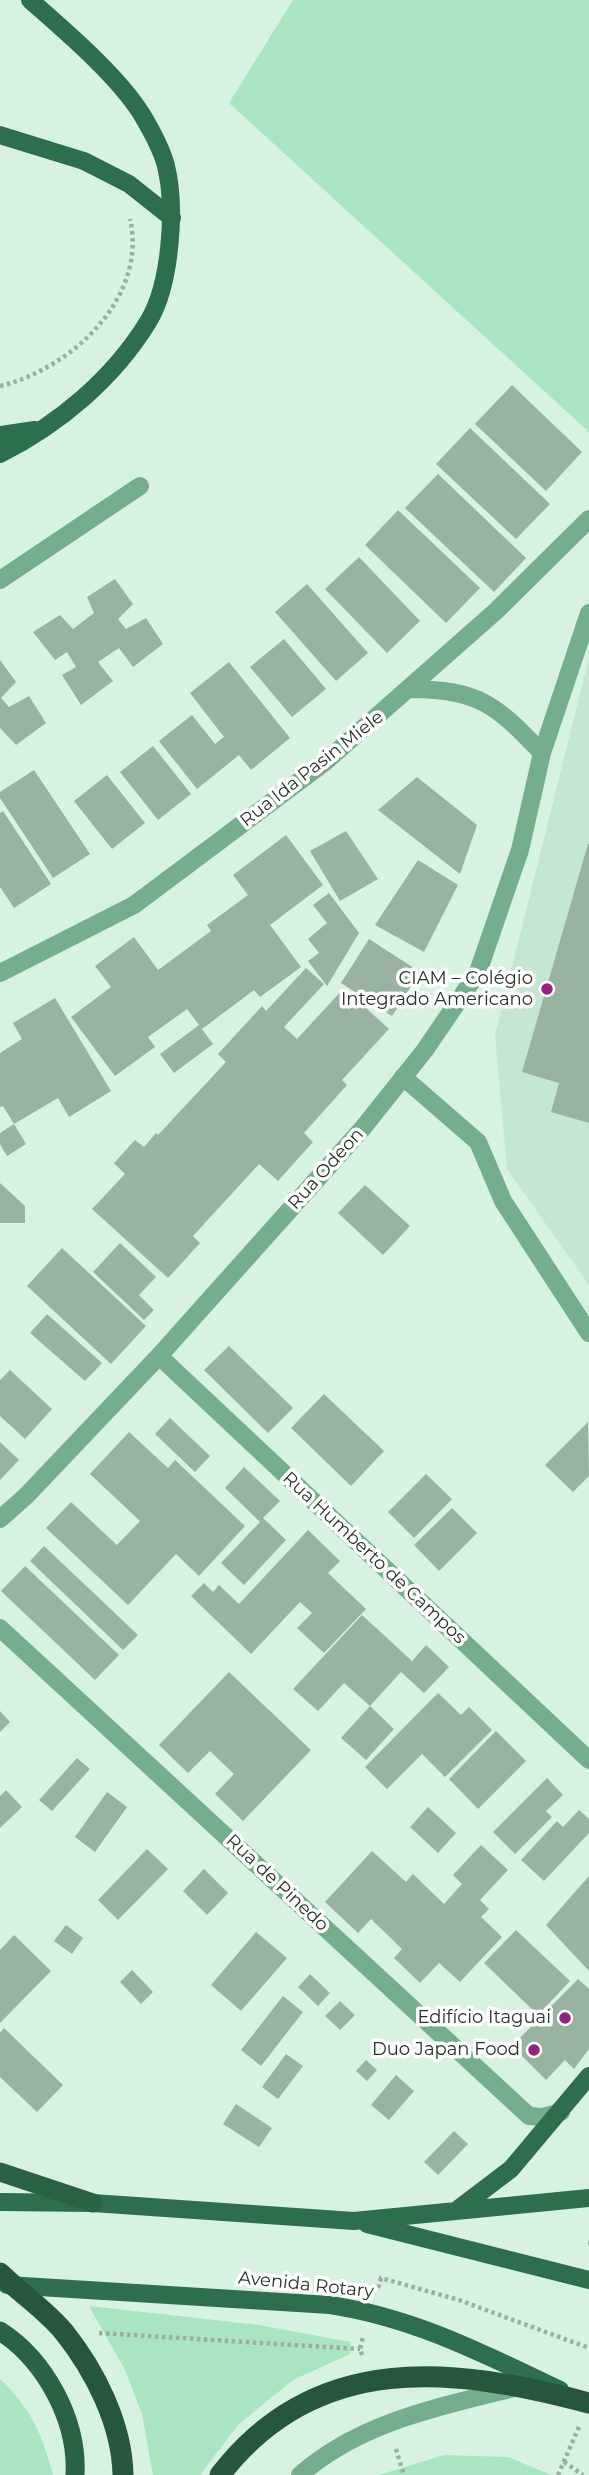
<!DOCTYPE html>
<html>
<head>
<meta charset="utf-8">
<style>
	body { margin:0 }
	canvas { display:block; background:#d7f2e1 }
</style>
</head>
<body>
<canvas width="589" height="2475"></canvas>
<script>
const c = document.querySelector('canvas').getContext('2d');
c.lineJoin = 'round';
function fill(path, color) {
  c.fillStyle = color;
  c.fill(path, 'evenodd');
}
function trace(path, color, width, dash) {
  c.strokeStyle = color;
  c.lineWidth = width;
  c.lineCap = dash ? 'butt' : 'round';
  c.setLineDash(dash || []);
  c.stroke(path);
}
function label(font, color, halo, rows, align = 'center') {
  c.font = font + ' Montserrat,sans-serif';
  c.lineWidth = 7;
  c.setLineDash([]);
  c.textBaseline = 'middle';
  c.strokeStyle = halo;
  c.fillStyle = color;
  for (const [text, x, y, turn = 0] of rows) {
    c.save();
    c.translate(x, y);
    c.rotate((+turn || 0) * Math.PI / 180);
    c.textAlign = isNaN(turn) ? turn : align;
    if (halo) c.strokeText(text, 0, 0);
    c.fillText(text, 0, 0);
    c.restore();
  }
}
fill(new Path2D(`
	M589,658V1285L507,1169L495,1035Z`), '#c5e7d2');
fill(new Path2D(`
	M293,0H589V432L229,103Z
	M89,2306L259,2325L351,2342L350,2354L293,2380L238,2425L200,2475H153L142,2414L125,2370Z
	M0,2379C31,2409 42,2433 53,2475H0Z
	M444,2455L508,2457L551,2475H379Z`), '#aae5c1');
fill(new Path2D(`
	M512,385L582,452L546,491L475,424Z
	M470,428L550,504L516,539L436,464Z
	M438,474L526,558L494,592L405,508Z
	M398,510L480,588L446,623L365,545Z
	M359,557L420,621L387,653L325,589Z
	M115,579L133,604L118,619L126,629L146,618L163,644L133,667L119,648L98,662L113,681L81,705L62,675L76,667L67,652L55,660L33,632L60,615L73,629L94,613L87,597Z
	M307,584L368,653L336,681L275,612Z
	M284,639L326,689L292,717L250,667Z
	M0,660L16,682L1,698L9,707L29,696L46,723L16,745L0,728Z
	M229,662L290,738L251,770L239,755L197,789L159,741L192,715L215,744L224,737L190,693Z
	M153,746L191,794L158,820L120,772Z
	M34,770L90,854L53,878L0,798V792Z
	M107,775L145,823L112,849L74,801Z
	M417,777L477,825L460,874L378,810Z
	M3,811L51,884L14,908L0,887V813Z
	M346,831L378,879L340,901L310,851Z
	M286,835L323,885L270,925L301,967L260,997L254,990L202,1029L213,1044L174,1073L160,1054L199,1025L187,1009L148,1037L155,1047L115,1076L71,1017L111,987L95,966L134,937L158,970L211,931L207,925L248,895L233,875Z
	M588,844H589V1123L551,1112L559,1083L522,1072Z
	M418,860L458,885L424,952L375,925Z
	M329,893L359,933L327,986L308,961L319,953L308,939L327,923L313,905Z
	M369,939L420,972L392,1016L341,983Z
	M306,968L324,984L284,1027L297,1039L344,988L389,1029L342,1080L347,1085L304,1133L313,1142L278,1181L259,1164L193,1236L200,1243L168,1278L92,1209L125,1174L114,1163L135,1140L144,1147L156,1133L158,1135L226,1062L218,1054L262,1006L266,1011Z
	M55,998L111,1091L69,1117L58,1098L14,1124L3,1106L0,1107V1053L22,1039L13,1023Z
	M14,1124L26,1144L7,1156L0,1144V1133Z
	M0,1183L25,1206V1223H0Z
	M365,1185L410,1226L383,1255L338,1213Z
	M120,1243L156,1277L139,1295L154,1310L144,1320L93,1272Z
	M62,1248L146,1326L111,1364L27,1286Z
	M47,1314L102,1363L85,1381L30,1333Z
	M229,1346L293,1408L268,1433L204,1370Z
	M10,1370L52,1409L25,1439L0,1416V1380Z
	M324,1394L384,1451L351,1486L291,1428Z
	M170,1418L210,1456L195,1472L155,1434Z
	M588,1422L589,1476L573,1492L545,1465Z
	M129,1432L168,1468L175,1460L245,1526L199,1576L176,1554L128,1605L46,1528L71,1502L117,1545L140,1521L90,1474Z
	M0,1442L19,1460L0,1480Z
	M244,1467L280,1501L263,1518L286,1540L244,1585L221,1563L260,1522L225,1488Z
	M426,1474L452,1499L414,1538L388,1512Z
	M452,1508L477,1533L439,1571L414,1545Z
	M308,1530L340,1561L328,1573L366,1609L324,1653L297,1628L312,1613L300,1602L251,1654L191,1596L204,1583L213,1592L219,1585L239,1604Z
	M44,1546L138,1635L123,1650L30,1561Z
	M25,1566L119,1655L95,1680L1,1591Z
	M362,1615L412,1661L426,1645L449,1667L424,1693L401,1672L370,1706L344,1683L318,1711L293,1689Z
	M229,1672L311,1750L243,1821L215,1794L234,1774L210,1751L188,1773L159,1745Z
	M438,1693L461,1715L469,1707L492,1730L445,1777L422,1754L387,1789L365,1767Z
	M370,1706L394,1729L366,1760L341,1738Z
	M0,1711L10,1722L0,1732Z
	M496,1731L526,1761L478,1809L449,1779Z
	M77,1758L90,1769L52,1811L39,1800Z
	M547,1778L563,1795L546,1811L552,1817L515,1854L493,1832Z
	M6,1790L22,1807L0,1828V1796Z
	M107,1792L127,1807L95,1852L75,1837Z
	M428,1807L456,1833L438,1853L410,1827Z
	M579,1810L589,1819V1833L544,1881L521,1860L557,1821L563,1827Z
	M481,1845L508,1870L480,1900L489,1909L481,1917L502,1937L460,1982L439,1963L420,1983L394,1958L402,1949L371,1919L358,1933L325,1902L372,1851L406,1882L413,1874L444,1904L462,1884L453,1875Z
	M147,1849L168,1869L118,1920L98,1900Z
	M204,1869L228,1893L207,1915L183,1891Z
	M589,1876V1971L546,1925Z
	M66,1925L83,1938L72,1954L54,1941Z
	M516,1930L570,1981L538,2015L484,1963Z
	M256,1932L287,1958L241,2011L211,1985Z
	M14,1935L51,1971L0,2023V1950Z
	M132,1970L153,1992L141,2004L120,1982Z
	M310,1974L330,1993L318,2006L298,1987Z
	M578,1979L589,1989V2049L574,2069L565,2060L546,2080L512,2046Z
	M283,1996L303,2012L261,2066L241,2050Z
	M340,2001L355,2015L340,2030L325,2016Z
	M4,2028L63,2085L37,2112L0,2077V2033Z
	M286,2054L303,2066L278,2099L262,2087Z
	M366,2060L377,2070L367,2081L356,2071Z
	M396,2075L414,2091L389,2120L371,2105Z
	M236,2104L272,2128L259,2147L223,2124Z
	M454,2131L468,2144L438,2175L424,2162Z`), '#99b2a2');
trace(new Path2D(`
	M0,386C71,369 148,298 130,219
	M588,2243H589
	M378,2288L381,2278L459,2300L589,2348
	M99,2333L360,2349
	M362,2355L360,2349L363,2337
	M396,2449L404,2475
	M564,2462L583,2475
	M558,2475L579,2427`), '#99afa1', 4.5, [3.5, 3.5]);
trace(new Path2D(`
	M0,580L140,486
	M411,689C480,690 496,705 542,753
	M0,973L134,905L325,762L496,611L589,519
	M403,1077L478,1142L503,1201L589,1333
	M159,1356L589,1760
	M0,1519L26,1496L159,1356L362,1129L425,1050L478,972L520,850L542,753L589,613
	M0,1628L529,2116L543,2117L561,2112`), '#74ae8c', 18);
trace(new Path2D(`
	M300,2475C360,2422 439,2407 514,2388`), '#74ae8c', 18);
trace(new Path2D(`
	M0,135L84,161L129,184L172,218
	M0,435L35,430
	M0,454C59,424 113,379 148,322C171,285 176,207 166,166C162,150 150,128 141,113C116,74 65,31 30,0
	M0,2202L93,2203L354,2221L589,2198
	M457,2210L511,2169L589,2076
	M367,2224L589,2280
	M7,2285L330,2305C415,2318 484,2354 560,2390`), '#2d6f4d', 18);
trace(new Path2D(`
	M0,2172L93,2203
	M0,2331C45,2360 78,2420 75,2475`), '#2a6244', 19);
trace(new Path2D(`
	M0,2273C20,2293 46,2310 64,2332C95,2371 122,2424 123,2475
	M220,2475C316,2350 454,2367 589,2403`), '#26563c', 21);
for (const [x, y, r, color] of [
	[547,989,7,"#95207d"],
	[565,2018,7,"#95207d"],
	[534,2050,7,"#95207d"]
]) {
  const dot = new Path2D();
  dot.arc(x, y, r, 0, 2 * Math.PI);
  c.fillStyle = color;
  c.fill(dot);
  trace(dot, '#fff', 2.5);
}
label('18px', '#27322b', '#fff', [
	["Rua Ida Pasin Miele",312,769,-38],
	["Rua Odeon",326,1169,-48],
	["Rua Humberto de Campos",374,1558,43],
	["Rua de Pinedo",277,1883,43],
	["Avenida Rotary",306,2285,6]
]);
label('18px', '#27322b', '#fff', [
	["CIAM – Colégio",533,979],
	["Integrado Americano",533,1000],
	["Edifício Itaguai",551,2018],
	["Duo Japan Food",520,2050]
], 'right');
</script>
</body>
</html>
